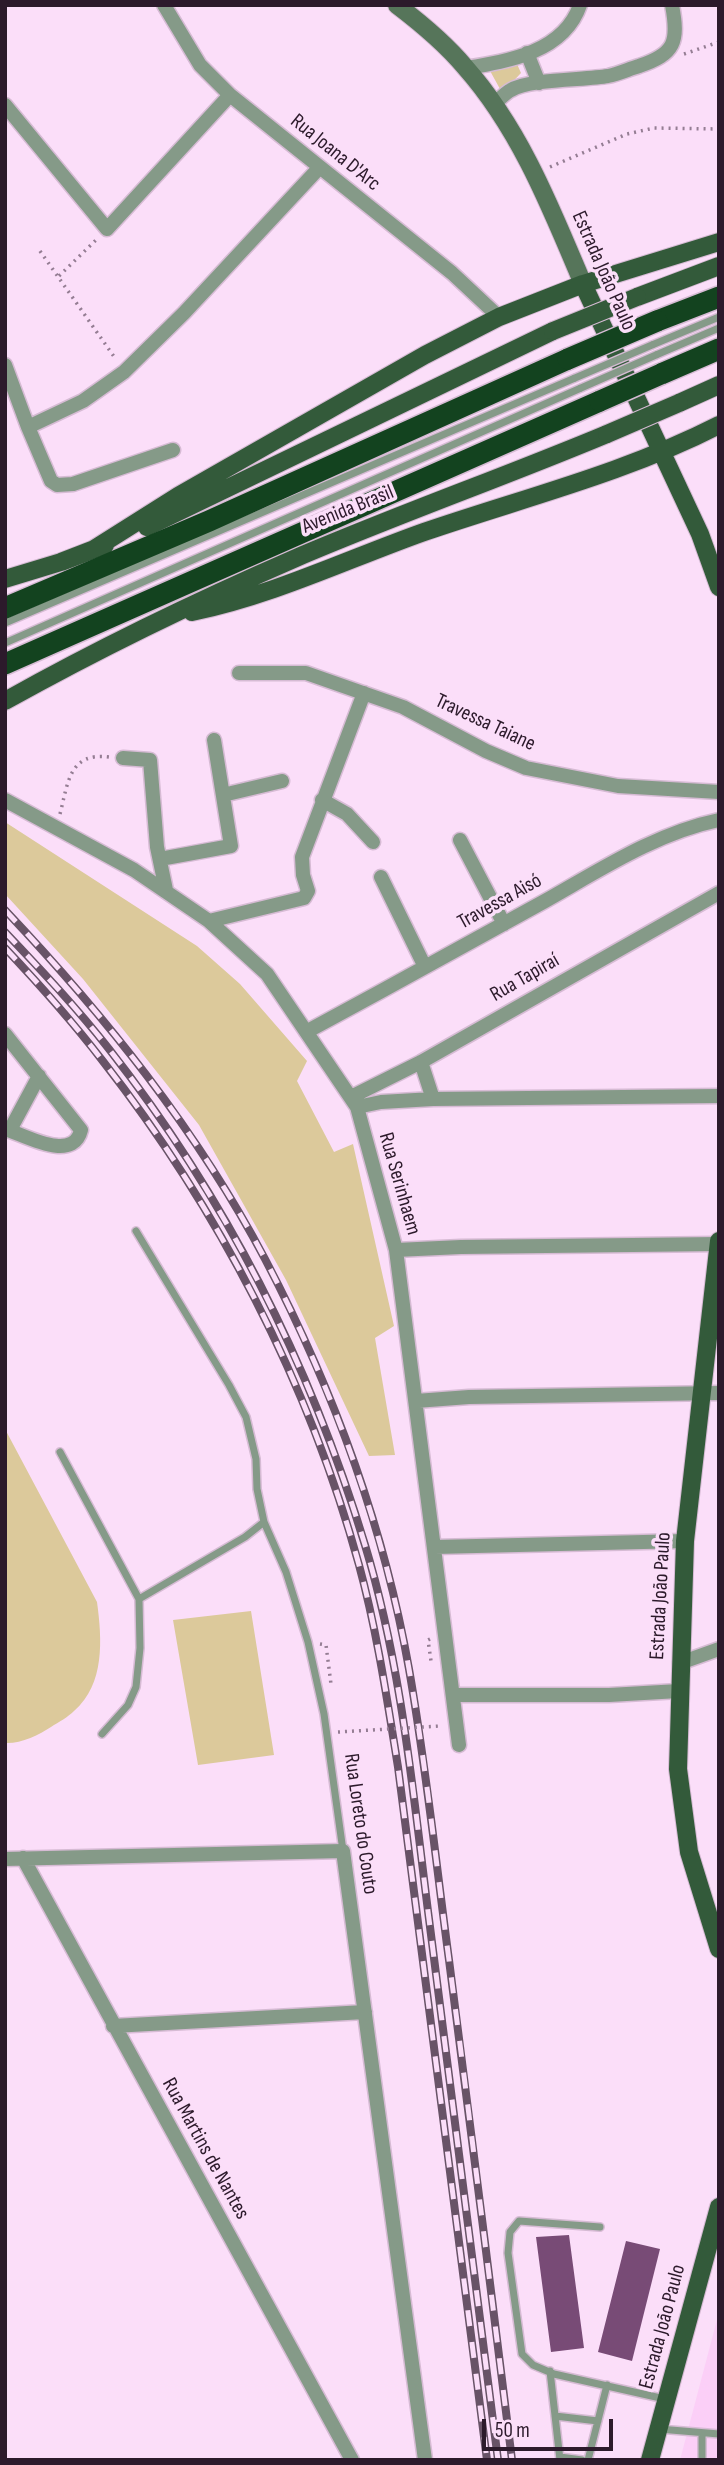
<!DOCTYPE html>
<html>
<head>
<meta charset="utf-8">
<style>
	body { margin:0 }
	#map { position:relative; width:724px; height:2465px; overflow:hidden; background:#fbdef9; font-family:"Sofia Sans Condensed",sans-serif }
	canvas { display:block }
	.frame { position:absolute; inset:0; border:7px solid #2c1a2b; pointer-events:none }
	.scale { position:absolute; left:482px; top:2419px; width:131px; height:32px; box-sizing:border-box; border:4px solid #2c1a2b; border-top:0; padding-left:9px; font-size:21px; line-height:24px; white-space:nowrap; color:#2c1a2b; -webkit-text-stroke:5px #fbdef9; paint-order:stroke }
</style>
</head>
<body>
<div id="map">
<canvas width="724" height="2465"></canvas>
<div class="frame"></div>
<div class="scale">50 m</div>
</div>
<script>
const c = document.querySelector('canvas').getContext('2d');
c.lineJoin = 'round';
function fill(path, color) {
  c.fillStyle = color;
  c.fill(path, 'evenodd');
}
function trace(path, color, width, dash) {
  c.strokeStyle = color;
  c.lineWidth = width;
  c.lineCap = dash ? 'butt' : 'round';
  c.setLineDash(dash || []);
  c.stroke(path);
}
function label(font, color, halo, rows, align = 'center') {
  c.font = font + ' "Sofia Sans Condensed",sans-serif';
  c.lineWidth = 7;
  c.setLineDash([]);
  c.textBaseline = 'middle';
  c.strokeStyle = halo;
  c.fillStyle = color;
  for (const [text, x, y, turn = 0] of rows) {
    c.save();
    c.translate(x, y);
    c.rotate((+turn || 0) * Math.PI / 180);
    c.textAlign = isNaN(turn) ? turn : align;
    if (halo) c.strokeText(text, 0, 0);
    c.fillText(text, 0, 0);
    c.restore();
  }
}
fill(new Path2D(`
	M719,2312V2460H680Z`), '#fbcff7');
fill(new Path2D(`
	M517,64L521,73L505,90L500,89L489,69Z
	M5,822L197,946L240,984L307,1061L297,1081L334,1152L353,1144L394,1326L375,1338L395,1455L369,1456L286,1280L199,1125L83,979L5,894Z
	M5,1429L97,1602C102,1639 105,1684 74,1711C68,1717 59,1722 51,1727C39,1735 20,1744 5,1743Z
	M251,1611L274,1755L198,1765L173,1620Z`), '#dcc99b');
fill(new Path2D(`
	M569,2235L584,2348L551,2352L536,2237Z
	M626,2241L660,2249L632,2361L598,2352Z`), '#784b76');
const lane = new Path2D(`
	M652,345L719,317
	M656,355L719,328
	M5,623L575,378
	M5,643L581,388
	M136,1231L229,1385L246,1417L256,1459L257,1489L264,1522L286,1572L308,1642L324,1714L343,1851
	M60,1452L139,1599L140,1648L136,1687L128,1705L102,1734
	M139,1599L245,1537L264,1522
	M600,2227L519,2221L510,2232L508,2253L522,2354L533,2365L554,2374L665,2399
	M550,2371L560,2460
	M555,2416L598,2421
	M659,2429L719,2434
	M702,2433V2460
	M560,2457L582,2460
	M588,2460L607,2385`);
const street = new Path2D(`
	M164,5L200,65L230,95L452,273L499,317
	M527,53L539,83
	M466,68C509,61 564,52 580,5
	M494,104C499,100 505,93 511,90C528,79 585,80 608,76C618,74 629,69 639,66C675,54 679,42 672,5
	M5,105L107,229L230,95
	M5,365L28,427L51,481L57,485L73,484L173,450
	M28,427L83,401L124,372L184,313L320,167
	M239,673H306L403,707L486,751L526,768L618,786L719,792
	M123,758L150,760L157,847L166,890
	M223,795L282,781
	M5,800L134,870L209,921L267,974L357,1107L396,1250L459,1745
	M322,800L347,814L373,842
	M460,840L504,924
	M160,859L231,846L214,740
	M381,877L425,967
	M209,921L304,898L308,891L303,875L302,857L364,693
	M306,1032C386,989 465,945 545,901C600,870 656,833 719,820
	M5,1034L81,1130C73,1164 23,1134 5,1129
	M421,1062L433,1099
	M351,1097L421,1062L719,893
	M357,1107L381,1102L433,1099L719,1096
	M10,1130L39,1076
	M396,1250L461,1247L718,1244
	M416,1401L469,1397L719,1393
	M435,1547L685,1541
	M680,1663L719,1649
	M454,1695H609L679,1691
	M23,1858L352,2460
	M5,1859L343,1851L425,2460
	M113,2026L365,2012`);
const secondary = new Path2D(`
	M397,5C422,24 445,43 465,67C520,129 551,208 583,284`);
const primary = new Path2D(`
	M583,284L700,534L719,587
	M637,297L719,266
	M679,403L719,385
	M147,527L553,331
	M94,549L178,496L425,355L499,317L583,284L719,242
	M5,579L61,562L105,545
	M192,612C271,596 348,559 424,532C523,498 625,473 719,425
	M5,701C100,648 197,601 296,558C399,514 504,477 607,434
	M719,1241L685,1541L678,1769L689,1852L719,1949
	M650,2460L719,2207`);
const highway = new Path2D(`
	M657,321L719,297
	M661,374L719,349
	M5,608L209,521L568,359
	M5,664L600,401`);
trace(lane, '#d6bbd4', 10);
trace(street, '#d6bbd4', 17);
trace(secondary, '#d6bbd4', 20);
trace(primary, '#d6bbd4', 20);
trace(highway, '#d6bbd4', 24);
trace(new Path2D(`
	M684,54L719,42
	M550,167L627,134L654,128L719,129
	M40,251L115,358
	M59,276L96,240
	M60,814C68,783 69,752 109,757
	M430,1639L428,1640L431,1661
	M320,1644L326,1645L331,1684`), '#947d93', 3.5, [2, 5]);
trace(lane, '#859a88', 7);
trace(street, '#859a88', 14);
trace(secondary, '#56755a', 18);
trace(primary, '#335a3a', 18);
trace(highway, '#13431f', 21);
const rail = new Path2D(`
	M5,910C105,1016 197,1130 265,1259C332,1387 384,1527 409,1669C426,1766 436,1863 449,1960C471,2127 491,2293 512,2460
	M5,932C41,970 77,1008 109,1049C225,1197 311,1366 365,1545C402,1667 413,1794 429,1919C452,2099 475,2280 498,2460
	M5,948C39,984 72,1021 102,1060C218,1208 309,1383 359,1565C377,1631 387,1699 398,1767L487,2460`);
trace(rail, '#685367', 8);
trace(rail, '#fbdef9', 5, [16]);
const laneBridge = new Path2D(`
	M575,378L652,345
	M581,388L656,355`);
const primaryBridge = new Path2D(`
	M553,331L637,297
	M607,434L679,403`);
const highwayBridge = new Path2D(`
	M568,359L657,321
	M600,401L661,374`);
trace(laneBridge, '#d6bbd4', 10, []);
trace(primaryBridge, '#d6bbd4', 20, []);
trace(highwayBridge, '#d6bbd4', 24, []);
trace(new Path2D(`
	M338,1732L440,1726`), '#947d93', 3.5, [2, 5]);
trace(laneBridge, '#859a88', 7);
trace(primaryBridge, '#335a3a', 18);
trace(highwayBridge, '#13431f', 21);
label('21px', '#2c1a2b', '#fbdef9', [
	["Rua Joana D'Arc",335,153,39],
	["Estrada João Paulo",603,271,66],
	["Avenida Brasil",348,510,-22],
	["Travessa Taiane",485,723,25],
	["Travessa Aisó",500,902,-29],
	["Rua Tapiraí",525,978,-30],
	["Rua Serinhaem",399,1184,74],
	["Estrada João Paulo",661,1596,-87],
	["Rua Loreto do Couto",360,1824,82],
	["Rua Martins de Nantes",205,2149,61],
	["Estrada João Paulo",663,2327,-75]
]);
</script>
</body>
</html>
